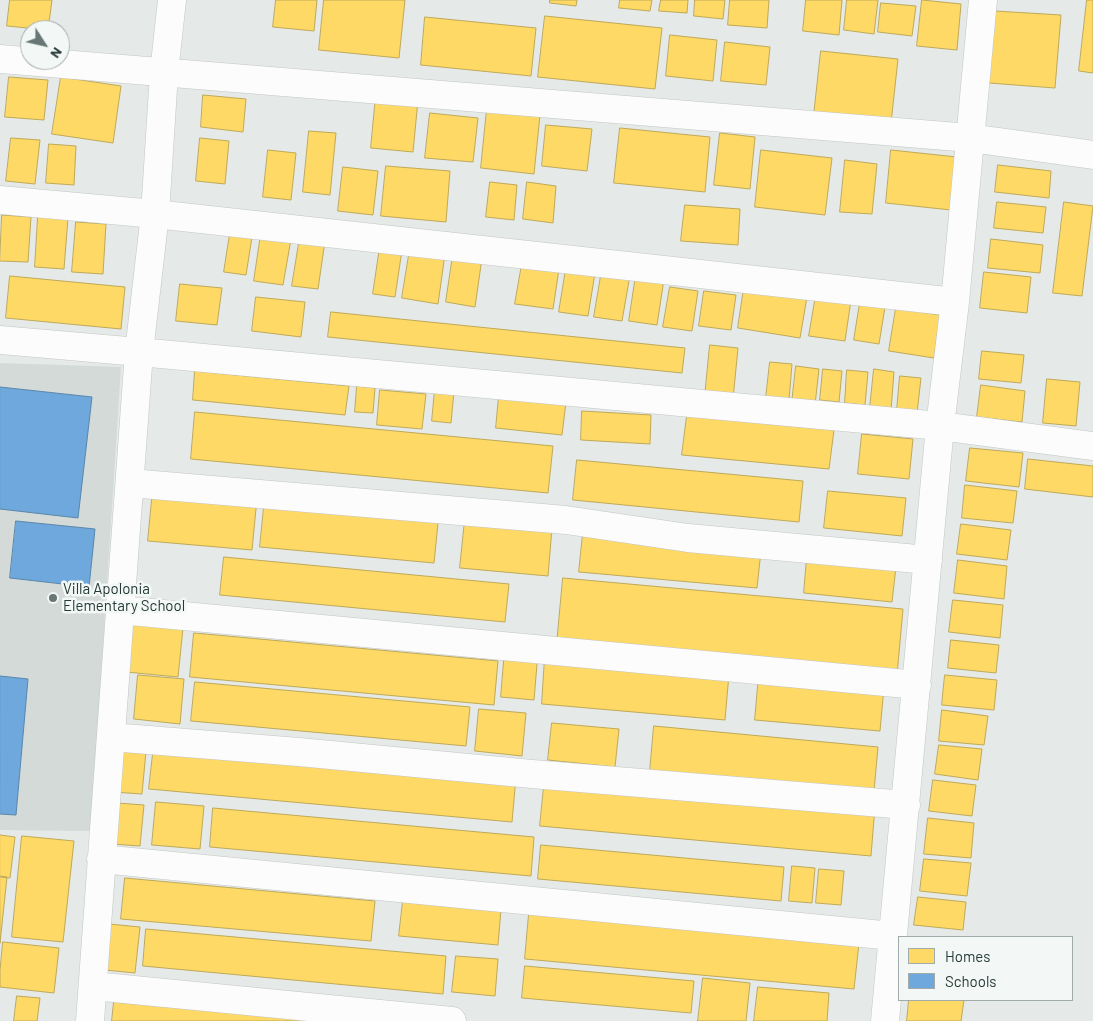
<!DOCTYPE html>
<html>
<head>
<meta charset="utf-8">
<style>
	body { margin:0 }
	#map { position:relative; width:1093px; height:1021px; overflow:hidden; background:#e5e9e7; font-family:Barlow,sans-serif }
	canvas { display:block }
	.legend { position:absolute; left:898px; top:936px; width:175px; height:65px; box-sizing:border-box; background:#f3f8f6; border:1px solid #a1acaa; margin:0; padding:6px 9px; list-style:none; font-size:15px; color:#253a37 }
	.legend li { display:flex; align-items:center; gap:10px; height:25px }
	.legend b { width:25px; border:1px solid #a1acaa }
	.north { position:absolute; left:20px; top:20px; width:50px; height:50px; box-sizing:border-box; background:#f3f8f6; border:1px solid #a1acaa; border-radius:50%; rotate:125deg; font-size:14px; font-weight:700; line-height:20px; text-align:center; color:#253a37 }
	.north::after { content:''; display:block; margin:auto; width:18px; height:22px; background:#687775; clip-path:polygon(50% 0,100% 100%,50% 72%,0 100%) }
</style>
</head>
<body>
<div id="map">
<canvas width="1093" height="1021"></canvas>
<ul class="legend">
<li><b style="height:14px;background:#ffd966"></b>Homes</li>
<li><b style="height:14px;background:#6fa8dc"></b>Schools</li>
</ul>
<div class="north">N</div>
</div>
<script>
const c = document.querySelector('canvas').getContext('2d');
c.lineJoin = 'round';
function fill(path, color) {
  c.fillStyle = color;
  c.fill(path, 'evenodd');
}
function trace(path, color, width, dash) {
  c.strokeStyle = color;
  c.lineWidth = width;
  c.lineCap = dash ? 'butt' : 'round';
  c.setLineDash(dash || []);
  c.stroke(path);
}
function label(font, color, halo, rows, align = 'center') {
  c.font = font + ' Barlow,sans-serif';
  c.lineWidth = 5;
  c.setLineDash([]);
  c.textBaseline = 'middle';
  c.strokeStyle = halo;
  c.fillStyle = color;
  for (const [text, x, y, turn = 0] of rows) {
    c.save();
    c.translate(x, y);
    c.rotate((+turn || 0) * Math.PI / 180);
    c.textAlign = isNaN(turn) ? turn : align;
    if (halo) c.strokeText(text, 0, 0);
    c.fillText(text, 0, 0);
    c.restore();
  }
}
fill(new Path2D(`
	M0,363L121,367L91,831L0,830Z`), '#d3dad7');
const homes = new Path2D(`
	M10,0H52L48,30L7,26Z
	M276,0H317L314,31L273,27Z
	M324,0H405L399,58L319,50Z
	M550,0H577L576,6L550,3Z
	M620,0H652L650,11L619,8Z
	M661,0H688L687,13L659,11Z
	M695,0H725L723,19L694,16Z
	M730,0H769L767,28L728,25Z
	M806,0H842L839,35L803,31Z
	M847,0H878L874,34L844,30Z
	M922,0L961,4L957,50L917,46Z
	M1087,0H1093V73L1079,71Z
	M881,3L916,6L912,36L878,32Z
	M995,11L1061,15L1055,88L989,83Z
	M545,16L662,28L655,89L538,77Z
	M425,17L536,28L531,76L421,65Z
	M670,35L717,40L713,81L666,76Z
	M725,42L770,47L766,85L721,81Z
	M821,51L898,59L891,123L814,115Z
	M9,77L48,80L44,120L5,117Z
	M61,77L121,86L113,143L52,134Z
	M203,95L246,99L243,132L201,127Z
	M376,96L418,100L413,152L371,148Z
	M487,109L540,115L534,174L481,168Z
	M430,113L478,118L473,162L425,158Z
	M546,125L592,129L587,171L542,166Z
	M620,128L710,137L705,192L614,183Z
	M309,131L336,133L330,195L303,192Z
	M720,133L755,137L750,189L714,185Z
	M11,138L40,140L35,184L6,181Z
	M200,138L229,141L225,184L196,181Z
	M49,144L76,146L74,185L46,183Z
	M268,150L296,153L291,200L263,197Z
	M761,150L832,158L825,215L755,207Z
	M891,150L957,157L951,210L886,203Z
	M845,160L877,164L872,214L840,212Z
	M998,165L1051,171L1049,198L995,192Z
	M386,166L450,171L446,222L381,216Z
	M343,167L378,171L373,215L338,211Z
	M490,182L517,185L514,220L486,217Z
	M527,182L556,186L553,223L523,219Z
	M997,202L1046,207L1043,233L994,228Z
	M1064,202L1093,206L1082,296L1053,293Z
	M685,205L740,209L738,245L681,241Z
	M2,215L31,217L28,262L0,261Z
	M38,217L68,218L64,269L35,267Z
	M76,222L106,224L103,274L72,272Z
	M230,234L252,237L246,275L224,272Z
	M261,234L291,239L283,285L254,281Z
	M300,237L325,241L318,289L292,286Z
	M991,239L1043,245L1040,273L988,268Z
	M380,247L402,250L395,297L373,294Z
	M410,249L445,254L438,304L402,298Z
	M453,255L482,258L475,307L446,302Z
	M522,264L559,269L553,309L515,304Z
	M566,269L595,273L588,316L559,312Z
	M602,270L630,275L622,321L594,317Z
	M984,272L1031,277L1027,313L980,308Z
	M636,275L664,279L657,325L629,321Z
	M10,276L125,287L121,329L6,318Z
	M180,284L222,288L217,325L176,321Z
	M670,287L698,291L692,331L663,327Z
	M744,288L807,297L800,338L738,328Z
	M704,291L736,295L731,330L699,326Z
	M816,295L851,300L845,341L809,336Z
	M256,297L305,302L301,337L252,331Z
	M860,303L885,307L879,344L854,340Z
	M896,308L940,315L934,358L889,351Z
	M331,312L685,348L682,373L328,337Z
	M710,345L738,348L733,399L705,396Z
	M982,351L1024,355L1021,383L979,379Z
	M770,362L792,364L789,400L766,398Z
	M796,366L819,369L815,405L792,403Z
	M823,369L842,371L839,402L820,400Z
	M874,369L894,372L891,410L870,408Z
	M847,370L868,372L865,405L845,403Z
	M195,371L349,386L345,415L193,400Z
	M900,376L921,378L917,413L897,410Z
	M1047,379L1080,382L1076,426L1043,423Z
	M981,385L1025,391L1022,422L977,417Z
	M357,386L375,388L373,413L355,412Z
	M380,390L426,394L422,429L377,425Z
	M435,390L454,391L451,423L432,421Z
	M499,396L566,402L562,435L496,428Z
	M582,411L651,415L650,444L581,440Z
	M195,412L553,446L548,493L191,459Z
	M687,416L834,430L829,469L682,455Z
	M862,434L913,439L909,479L858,474Z
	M970,448L1023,453L1019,487L966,481Z
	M1028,459L1093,466V497L1025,489Z
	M577,460L803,481L799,522L573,500Z
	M154,479L258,488L252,550L148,541Z
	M965,485L1017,491L1013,523L962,518Z
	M828,491L906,498L902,536L824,528Z
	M265,497L439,513L434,563L260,547Z
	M465,520L552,528L548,576L460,568Z
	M961,524L1011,530L1007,560L957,554Z
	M583,534L761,551L757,588L579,572Z
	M224,557L509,584L505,622L220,595Z
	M807,558L896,567L892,602L804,593Z
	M958,560L1007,566L1004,599L954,593Z
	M563,578L903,609L897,675L557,644Z
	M953,600L1003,605L1000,638L949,632Z
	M131,623L183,628L178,677L126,672Z
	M194,633L498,661L494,705L190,677Z
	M951,640L999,645L996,673L948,668Z
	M505,649L538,652L534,700L501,697Z
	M545,657L729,674L725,720L542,704Z
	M138,675L184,679L180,724L134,719Z
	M759,675L884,687L880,731L755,720Z
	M945,675L997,680L994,710L942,705Z
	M195,682L470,707L466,746L191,721Z
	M479,709L526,713L522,756L475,751Z
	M942,710L988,716L984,745L939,741Z
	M552,723L619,729L615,767L548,760Z
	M654,726L878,747L874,791L650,771Z
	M154,745L516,777L512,822L149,789Z
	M939,745L982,749L978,780L935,774Z
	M117,749L146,751L142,794L113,792Z
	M545,776L875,806L871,856L540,826Z
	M933,780L976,785L972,816L929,811Z
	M156,802L204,806L200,849L152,845Z
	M117,803L144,805L140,846L113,844Z
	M213,808L534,837L531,876L210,847Z
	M928,818L974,823L971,858L924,854Z
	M0,835L15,837L10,878L0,877Z
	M22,836L74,841L63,942L12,937Z
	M541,845L784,867L781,901L538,879Z
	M924,859L971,863L967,896L920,891Z
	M792,866L815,868L812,903L789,901Z
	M819,869L844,871L841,905L816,903Z
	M0,876L7,877L0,943Z
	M125,878L375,901L371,941L121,919Z
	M918,897L966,902L963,930L914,925Z
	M403,901L501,909L498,945L399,936Z
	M529,914L859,943L854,989L525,959Z
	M109,924L140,927L135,973L105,970Z
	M146,929L446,956L443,994L143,966Z
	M3,942L59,948L54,993L0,987V971Z
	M456,956L498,959L495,996L452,992Z
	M525,966L694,981L691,1013L522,998Z
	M703,978L750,983L746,1021H698Z
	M758,987L829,993L827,1021H754Z
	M17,996L40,998L37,1021H14Z
	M909,1000H964L961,1021H907Z
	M114,1002L324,1021H112Z`);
fill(homes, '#ffd966');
trace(homes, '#bea958', 1);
const schools = new Path2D(`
	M0,387L92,397L78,518L0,509Z
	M16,521L95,529L89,587L10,578Z
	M0,676L28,679L16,815L0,814Z`);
fill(schools, '#6fa8dc');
trace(schools, '#5987aa', 1);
const minor = new Path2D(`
	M0,59L970,138L1093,155
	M0,200L155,214L955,302
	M0,340L139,352L940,426L1093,446
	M130,483L566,520L688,538L928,560
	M120,610L917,685
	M111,737L299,752L532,774L906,805
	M101,859L893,936
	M93,986L452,1021
	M90,1021L139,352L155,214L164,73L172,0
	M885,1021L940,426L955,302L983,0`);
trace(minor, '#c2c6c4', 29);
trace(minor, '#fbfcfb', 28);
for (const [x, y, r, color] of [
	[53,598,5,"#687775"]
]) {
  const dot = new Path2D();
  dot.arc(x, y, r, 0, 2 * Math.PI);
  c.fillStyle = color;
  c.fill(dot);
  trace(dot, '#f3f8f6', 2);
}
label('15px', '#253a37', '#f3f8f6', [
	["Villa Apolonia",63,589],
	["Elementary School",63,606]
], 'left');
</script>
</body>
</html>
